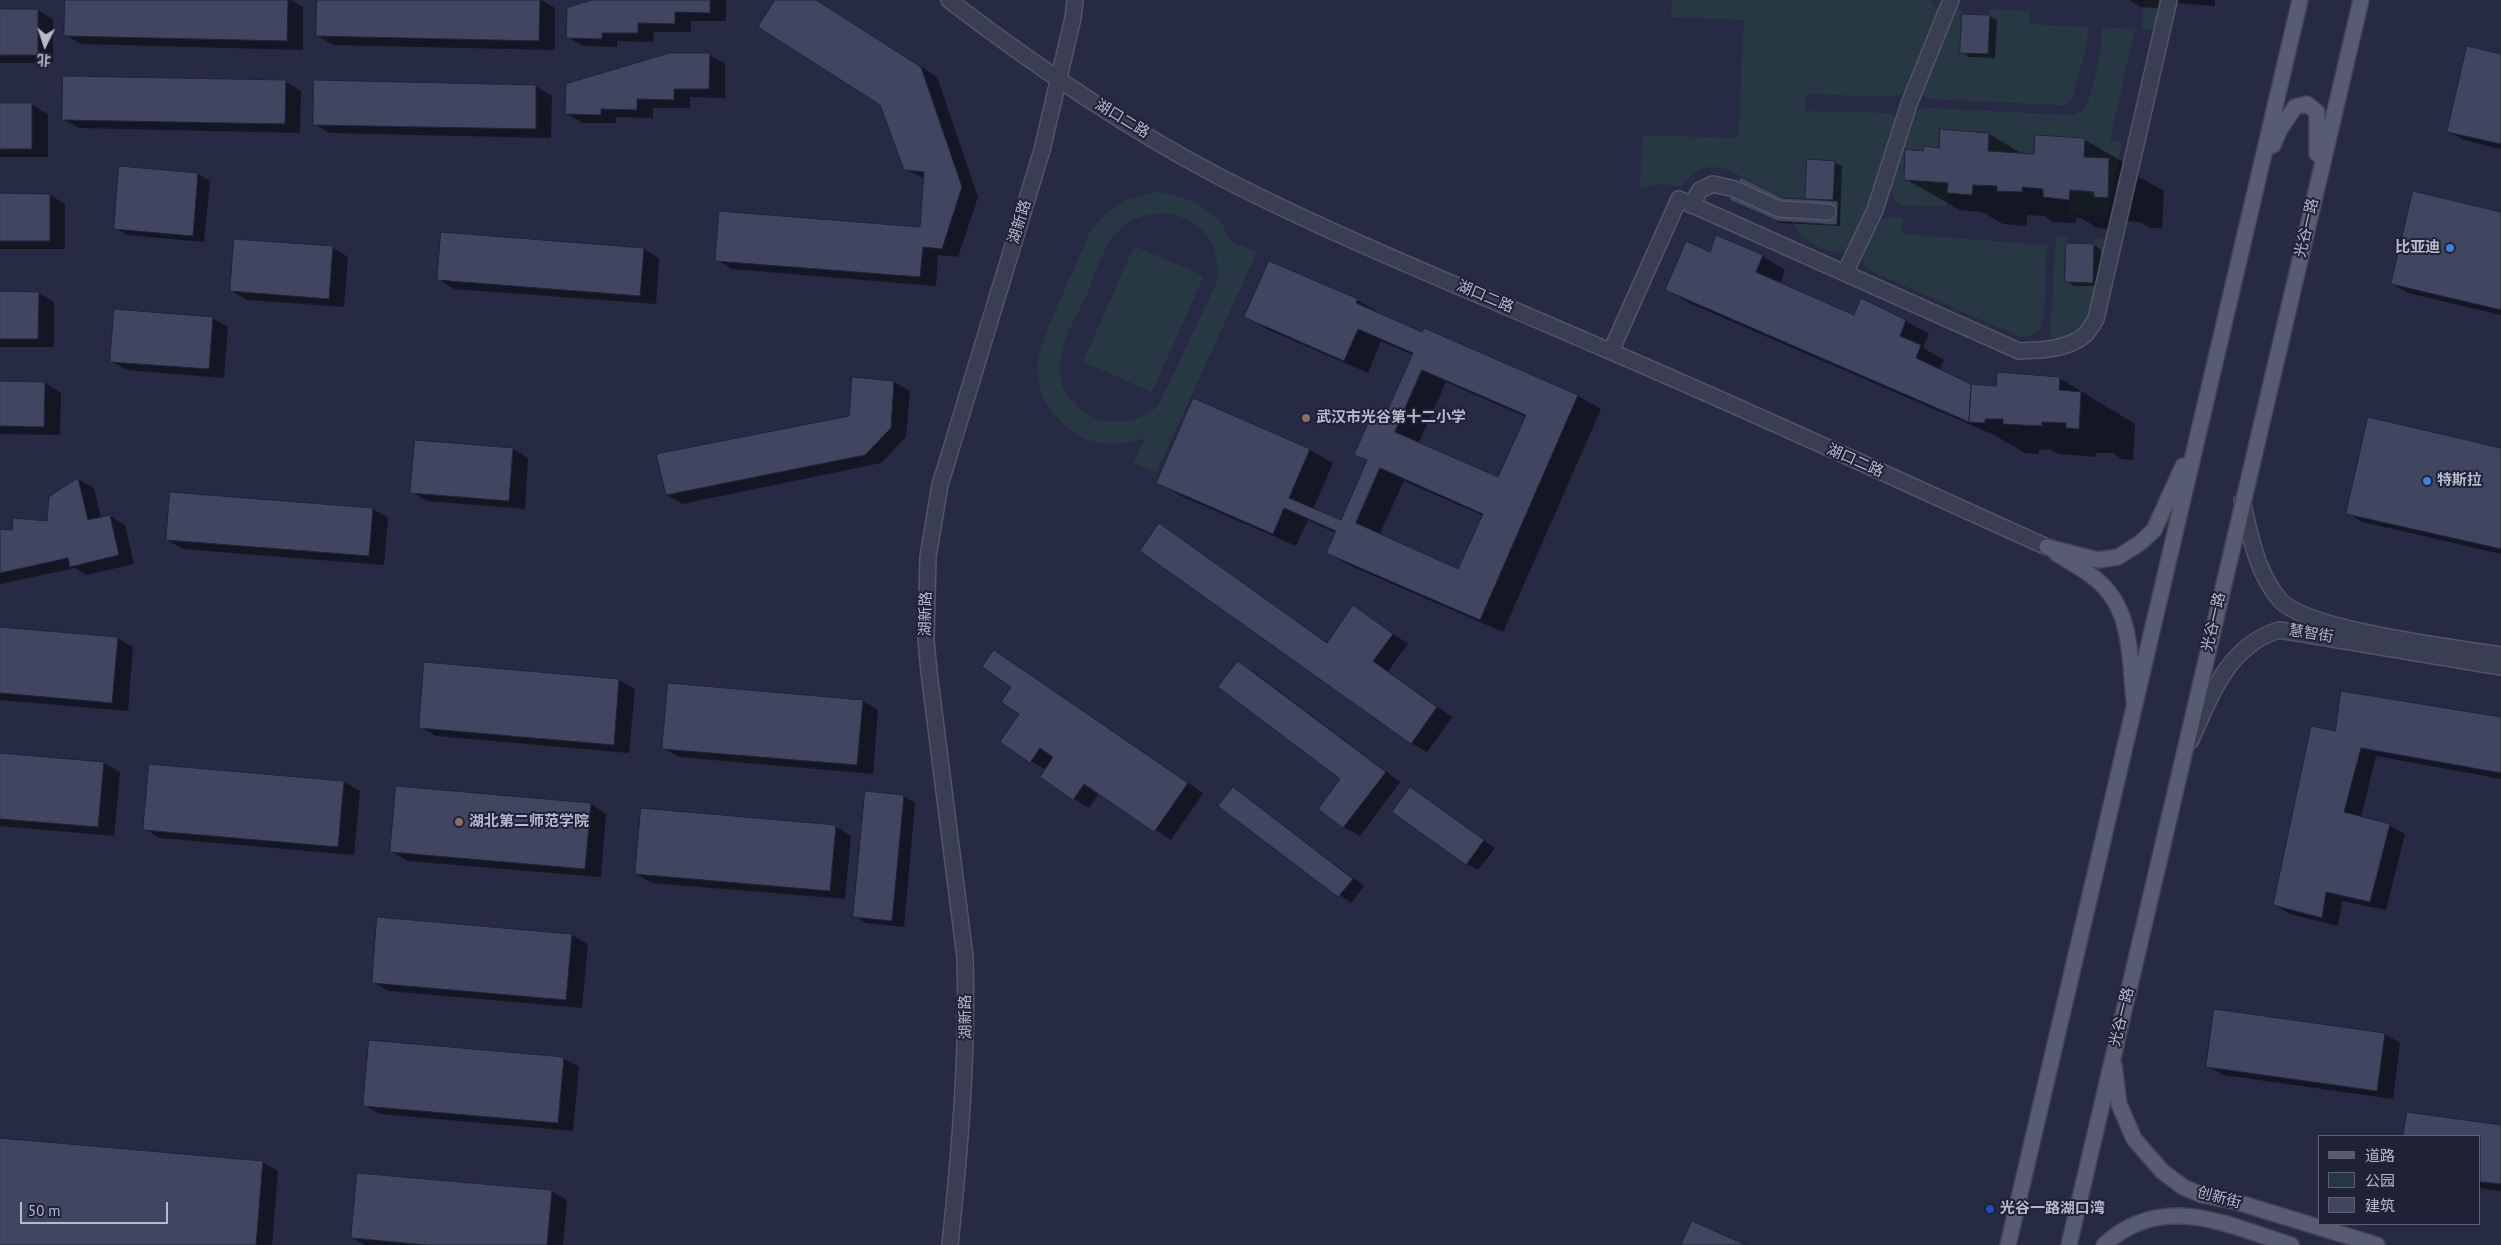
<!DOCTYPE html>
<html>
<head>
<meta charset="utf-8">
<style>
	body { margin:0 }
	#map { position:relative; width:2501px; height:1245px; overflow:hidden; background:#262a42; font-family:"PT Sans","Noto Sans SC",sans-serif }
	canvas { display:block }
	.legend { position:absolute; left:2318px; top:1135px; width:162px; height:90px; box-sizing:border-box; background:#1f2237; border:1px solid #5c5f73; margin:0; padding:6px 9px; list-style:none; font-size:15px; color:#b7bacc }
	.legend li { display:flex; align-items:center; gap:10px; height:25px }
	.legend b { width:25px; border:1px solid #5c5f73 }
	.north { position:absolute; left:20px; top:20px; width:50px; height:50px; -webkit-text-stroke:4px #1f2237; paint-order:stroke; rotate:184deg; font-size:14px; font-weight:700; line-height:20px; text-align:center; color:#b7bacc }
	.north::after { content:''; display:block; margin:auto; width:18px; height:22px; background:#b7bacc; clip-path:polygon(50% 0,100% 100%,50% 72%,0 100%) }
	.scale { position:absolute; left:20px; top:1202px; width:148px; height:22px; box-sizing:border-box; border:2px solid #b7bacc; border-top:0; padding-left:6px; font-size:15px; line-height:18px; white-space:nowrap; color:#b7bacc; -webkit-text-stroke:4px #1f2237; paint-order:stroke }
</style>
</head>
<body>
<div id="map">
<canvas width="2501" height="1245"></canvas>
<ul class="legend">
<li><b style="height:6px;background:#585c72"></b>道路</li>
<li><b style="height:14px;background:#283843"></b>公园</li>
<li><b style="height:14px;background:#404560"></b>建筑</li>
</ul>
<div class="north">北</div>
<div class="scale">50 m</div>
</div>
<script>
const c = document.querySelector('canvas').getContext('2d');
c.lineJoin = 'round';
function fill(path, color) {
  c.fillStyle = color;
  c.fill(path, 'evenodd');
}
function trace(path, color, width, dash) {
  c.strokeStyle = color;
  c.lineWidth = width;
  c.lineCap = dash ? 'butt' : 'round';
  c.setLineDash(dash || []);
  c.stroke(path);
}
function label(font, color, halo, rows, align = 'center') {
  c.font = font + ' "PT Sans","Noto Sans SC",sans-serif';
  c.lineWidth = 4;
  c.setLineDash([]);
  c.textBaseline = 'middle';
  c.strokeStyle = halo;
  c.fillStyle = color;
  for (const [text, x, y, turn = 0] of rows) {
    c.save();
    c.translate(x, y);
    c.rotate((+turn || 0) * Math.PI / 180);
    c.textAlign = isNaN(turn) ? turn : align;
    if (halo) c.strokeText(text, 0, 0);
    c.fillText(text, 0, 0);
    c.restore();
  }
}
fill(new Path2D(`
	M1672,0H1929L1938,9L1909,86L1905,92L1893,97L1806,94L1805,111L1891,113L1894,115L1897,122L1869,208L1845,252C1827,255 1800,240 1793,223L1837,225L1838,201L1833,200L1834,161L1807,159L1805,199C1798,198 1789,199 1782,197C1748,187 1712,142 1682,186L1674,187L1662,183L1640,188L1642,135L1738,138L1744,20L1671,17Z
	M2144,0H2163L2156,30L2142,29Z
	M1960,7H1962L1961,53L1988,54L1990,9L2029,11V24L2088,27L2087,44L2072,100L2064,105H2058L1927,99L1923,93V87L1955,12Z
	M2102,27L2135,29L2110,140L2122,143L2107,216L2068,214L2070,190L2094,192V197H2108L2109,159L2084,157L2085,138L2035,135L2034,154L1988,151L1940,129L1939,148L1924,147L1923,151L1905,149L1904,179L1948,183L1947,207L1902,205L1894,200L1891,181L1915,113L1920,109L1929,108L2074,115C2078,113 2082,111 2084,109C2094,95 2102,44 2102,27Z
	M1157,192L1171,194L1197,203L1220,220L1231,241L1257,252L1156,473L1133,463L1145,438C1123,446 1092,447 1072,431C1021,389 1036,354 1059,302C1069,279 1080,256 1090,232C1108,208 1127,196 1157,192ZM1165,213C1203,221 1221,242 1217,282L1158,406C1142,420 1125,423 1105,421C1092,419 1081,411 1073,402C1042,369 1074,323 1089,290C1097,270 1104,244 1120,229C1132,217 1148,214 1165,213Z
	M1888,217L1903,218L1902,234L2047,245L2044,317L2039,332L2025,337L2018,336L1867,269C1865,264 1862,260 1862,254C1863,240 1875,220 1888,217Z
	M2056,235L2067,236L2065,282L2093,283L2094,238L2105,239C2101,260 2098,298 2091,317C2085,330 2070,338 2056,341L2050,334Z
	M1134,246L1204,276L1152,392L1083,362Z`), '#283843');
fill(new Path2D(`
	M66,0H291L303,7V50L81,44L65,35Z
	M318,0H542L555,8V50L333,45L318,36Z
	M597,0H726V21H691V32H654L653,42L617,41V47L583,46L567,37Z
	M777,0H815L937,77L978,197L958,257L938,255L936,286L732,269L717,260L921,229L925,179L905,169L881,104Z
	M2129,0H2215V6L2165,2V9L2141,7Z
	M0,10H37L53,19V63H0Z
	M1989,16L1997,20L1995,58L1969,57L1962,52Z
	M710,55L725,64V98L690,97V108H653V118L616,117V123H582L567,114Z
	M2501,55V149L2464,140L2448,131Z
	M286,82L301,91L300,133L79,128L63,119Z
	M315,82L536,86L552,96L551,138L330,133L314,124Z
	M0,105H32L48,114V157H0Z
	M1989,134L2023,154L2035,155L2036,137L2085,140L2139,171V177L2164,191L2162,228H2150L2140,222L2124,221V230L2098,228L2081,218H2076V223L2053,222L2044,216L2027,215V226L2003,224L1982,212L1960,210L1905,179L1924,152Z
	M1808,161L1834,162L1842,166L1840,226L1781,223L1734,201L1807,200Z
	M198,174L210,181L204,242L127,235L115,228Z
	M0,195H50L65,204V249H0Z
	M2501,213V315L2408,293L2392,284Z
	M2094,245L2101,249L2100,286H2074L2067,281Z
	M333,248L348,257L344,307L247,300L232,291Z
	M644,249L659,258L656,304L454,289L438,279Z
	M1710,254L1762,256L1785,270L1780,284L1854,317L1861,300L1906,321L1929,334L1923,348L1944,360L1939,371L1972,386L1998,387L2059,378L2135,424L2133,460L2122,459L2112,453H2096V457L2059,454L2051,450L2039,449V454L2025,453L1994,435L1689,303L1666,289Z
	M0,293H38L54,302V347H0Z
	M1357,300L1380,313V315L1423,334L1424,330L1578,396L1601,409L1503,632L1351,566L1327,553L1336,533L1308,520L1296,546L1181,496L1158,483L1194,400L1310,450L1333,463L1313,509L1341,522L1368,461L1356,454L1387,415L1413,355L1381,341L1368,373L1269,330L1246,317ZM1446,382L1526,417L1499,479L1418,444ZM1404,481L1484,516L1459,571L1379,535Z
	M212,318L228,327L224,378L127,370L111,361Z
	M0,382L45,383L61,393L60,435L0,434Z
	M894,382L910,391L906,437L881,463L682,504L667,495L850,418Z
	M513,449L528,458L525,509L427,501L412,492Z
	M2501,449V554L2363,522L2347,513Z
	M78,479L94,488L101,518L110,516L125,525L134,564L86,575L75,568L0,584V530L13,531L48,522L50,498Z
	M373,509L388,518L384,565L183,549L167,540Z
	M1159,525L1328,643L1354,607L1408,644L1388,671L1452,717L1427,752L1411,743Z
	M0,628L117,638L133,647L128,711L0,700Z
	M1010,661L1203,793L1171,840L1099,793L1089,808L1074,799L1046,770L1031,761L1013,687Z
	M1238,663L1254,672L1400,782L1360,836L1344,827L1342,779Z
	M425,664L619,680L635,689L629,753L436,736L420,727Z
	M862,701L878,710L873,774L679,757L663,748Z
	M2501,718V779L2376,756L2361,817L2389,825L2405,834L2386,910L2342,901L2338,926L2290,914L2275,905L2336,733Z
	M0,754L104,763L120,772L114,836L0,826Z
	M344,782L360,791L354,855L160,838L145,829Z
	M1233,789L1364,886L1351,903L1220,806Z
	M1410,789L1495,848L1478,870L1467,864Z
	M903,796L915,803L904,927L866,923L855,916Z
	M591,804L606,814L601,877L407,861L392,851Z
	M835,826L851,836L845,899L652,883L636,874Z
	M572,935L588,944L582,1008L389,991L373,982Z
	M2385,1034L2400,1043L2393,1099L2223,1075L2207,1066Z
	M563,1058L579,1067L573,1131L380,1114L364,1105Z
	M2408,1114L2501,1126V1191L2480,1188V1136H2405Z
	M0,1139L262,1162L278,1171L272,1245H0Z
	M551,1191L567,1200L563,1245H365L352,1238Z`), '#0007');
const building = new Path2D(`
	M65,0H288L287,41L64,36Z
	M317,0H540L539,41L316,36Z
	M592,0H710V13L675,12V24L638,23V33H602V39L566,38L567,8Z
	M775,0H816L921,67L962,187L942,249L923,247L920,277L715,261L719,211L920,227L924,172L904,170L880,105L758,27Z
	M0,9H38V55H0Z
	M1962,14L1990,15L1988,54L1960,53Z
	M2467,46L2501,54V144L2447,132Z
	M670,53H710L709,89H674V100L637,99V110L601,109V115L565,114L566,84Z
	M63,76L286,80L285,124L62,120Z
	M314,80L536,85V129L313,125Z
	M0,103H32V149H0Z
	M1940,129L1989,133L1988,151L2034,154L2035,135L2085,138L2084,157L2109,158L2108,198L2094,197V192L2070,190L2069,200L2043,197V189L2022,187V192L1997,191V186L1973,185L1972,195L1947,193L1948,183L1904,180L1905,149L1923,151L1924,146L1939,148Z
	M1807,159L1835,161L1833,200L1805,199Z
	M119,166L198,173L193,236L114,229Z
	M1741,177L1783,198L1838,201L1837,225L1777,221L1729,200Z
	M2413,191L2501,212V310L2391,284Z
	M0,193L50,194V241H0Z
	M441,232L644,248L640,296L437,280Z
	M1716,235L1763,255L1756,272L1854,315L1861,298L1906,320L1900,336L1921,345L1916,358L1971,384L1969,422L1665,290L1686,241L1710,252Z
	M234,239L333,246L329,299L230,291Z
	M2066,243L2094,244L2093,283L2065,282Z
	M1269,261L1358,299L1356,303L1422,332L1424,328L1578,395L1480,620L1326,553L1336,531L1284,508L1273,534L1156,483L1193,398L1310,449L1289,498L1341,520L1367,460L1354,455L1374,409L1386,414L1413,353L1358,329L1344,361L1244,317ZM1422,370L1526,415L1498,477L1395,432ZM1380,468L1483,514L1458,569L1356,523Z
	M0,291L39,292L38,339H0Z
	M114,309L213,317L209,369L110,362Z
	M1997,372L2060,377L2059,390L2081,392L2079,429L2066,428V423L2042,422V426L2003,424V419H1985V423L1969,422L1971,384L1996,386Z
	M852,377L894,381L891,428L865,455L666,495L656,454L849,416Z
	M0,381L45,382L44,427L0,426Z
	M2368,417L2501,448V549L2346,514Z
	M415,440L513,448L509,501L410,493Z
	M78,478L88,520L110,515L119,555L70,567L68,558L0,573V529L12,530L13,518L47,521L49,497Z
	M170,492L373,508L369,556L166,540Z
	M1159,523L1327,643L1353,605L1393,634L1373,661L1437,707L1411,744L1140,551Z
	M0,627L118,637L112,703L0,693Z
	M994,650L1188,783L1154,832L1084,784L1073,800L1040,777L1053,757L1040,748L1030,763L1000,742L1019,714L1001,702L1011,687L982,667Z
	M1238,661L1386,772L1343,828L1318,809L1340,779L1218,687Z
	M424,662L619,679L614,745L419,728Z
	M668,683L863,700L857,765L662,749Z
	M2341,691L2501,717V773L2361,748L2344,812L2390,824L2370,902L2326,892L2322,918L2273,905L2311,726L2335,731Z
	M0,753L104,762L98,827L0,819Z
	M149,764L344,781L338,847L143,830Z
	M396,786L591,803L585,869L390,852Z
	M1233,787L1353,879L1338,897L1218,806Z
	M1410,787L1484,840L1466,865L1392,812Z
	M865,791L904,795L892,921L853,917Z
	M641,808L836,825L830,891L635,874Z
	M377,917L572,934L566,1000L372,983Z
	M2214,1009L2385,1033L2377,1091L2206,1067Z
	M369,1040L564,1057L558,1123L363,1106Z
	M2407,1112L2501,1125V1184L2480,1182V1136H2403Z
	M0,1138L263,1161L256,1245H0Z
	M357,1173L552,1190L547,1245H426L351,1238Z
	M1692,1221L1746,1245H1681Z`);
fill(building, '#404560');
trace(building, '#212439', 1);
const minor = new Path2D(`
	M949,0C1034,65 1123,126 1218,176C1344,241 1477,293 1607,350C1755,413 1900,481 2047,547
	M1691,205L1700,190L1713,184L1735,189L1779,209L1828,212
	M1845,273L1875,210L1909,104L1951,0
	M1611,351L1679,199L2019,351C2041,350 2067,350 2085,335C2089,331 2093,323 2096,319L2169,0
	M2242,501C2251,536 2256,572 2280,600C2306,630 2457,648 2501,655
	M2191,740C2211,695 2228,646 2279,630L2501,667
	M950,1245C960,1149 968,1053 965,957L929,672L926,640L928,557L940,485L1042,150L1073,18L1075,0`);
const major = new Path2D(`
	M2273,145L2280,129L2295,107L2307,104L2317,112V154
	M2047,547L2098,560L2118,557L2140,543L2154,530L2183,466
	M2056,553C2073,564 2093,574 2106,589C2132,617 2130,665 2134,700
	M2114,1065L2119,1104L2134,1139L2162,1171L2183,1187L2202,1195L2233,1201L2377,1245
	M2008,1245L2300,0
	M2069,1245L2361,0
	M2104,1245C2162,1191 2227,1225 2291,1245`);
trace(minor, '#525569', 18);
trace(major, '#414458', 18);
trace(minor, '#3a3e52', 15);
trace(major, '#585c72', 15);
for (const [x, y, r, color] of [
	[2450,248,5,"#3f7fe0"],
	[1306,418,5,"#8d6e63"],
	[2427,481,5,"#3f7fe0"],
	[459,822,5,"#8d6e63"],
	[1990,1209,5,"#1a4fb4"]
]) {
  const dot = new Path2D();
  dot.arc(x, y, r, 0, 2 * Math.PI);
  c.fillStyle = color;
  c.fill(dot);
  trace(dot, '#1f2237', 2);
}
label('15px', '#b7bacc', '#1f2237', [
	["湖口二路",1122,119,31],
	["湖新路",1020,222,-73],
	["光谷一路",2307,228,-77],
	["湖口二路",1485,297,23],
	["湖口二路",1855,461,24],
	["湖新路",926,614,-89],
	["光谷一路",2214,622,-77],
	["慧智街",2311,634,9],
	["湖新路",966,1017,-91],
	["光谷一路",2122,1017,-76],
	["创新街",2219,1198,15]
]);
label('bold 15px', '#b7bacc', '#1f2237', [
	["比亚迪",2440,248,"right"],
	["武汉市光谷第十二小学",1316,418],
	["特斯拉",2437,481],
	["湖北第二师范学院",469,822],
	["光谷一路湖口湾",2000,1209]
], 'left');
</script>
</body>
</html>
